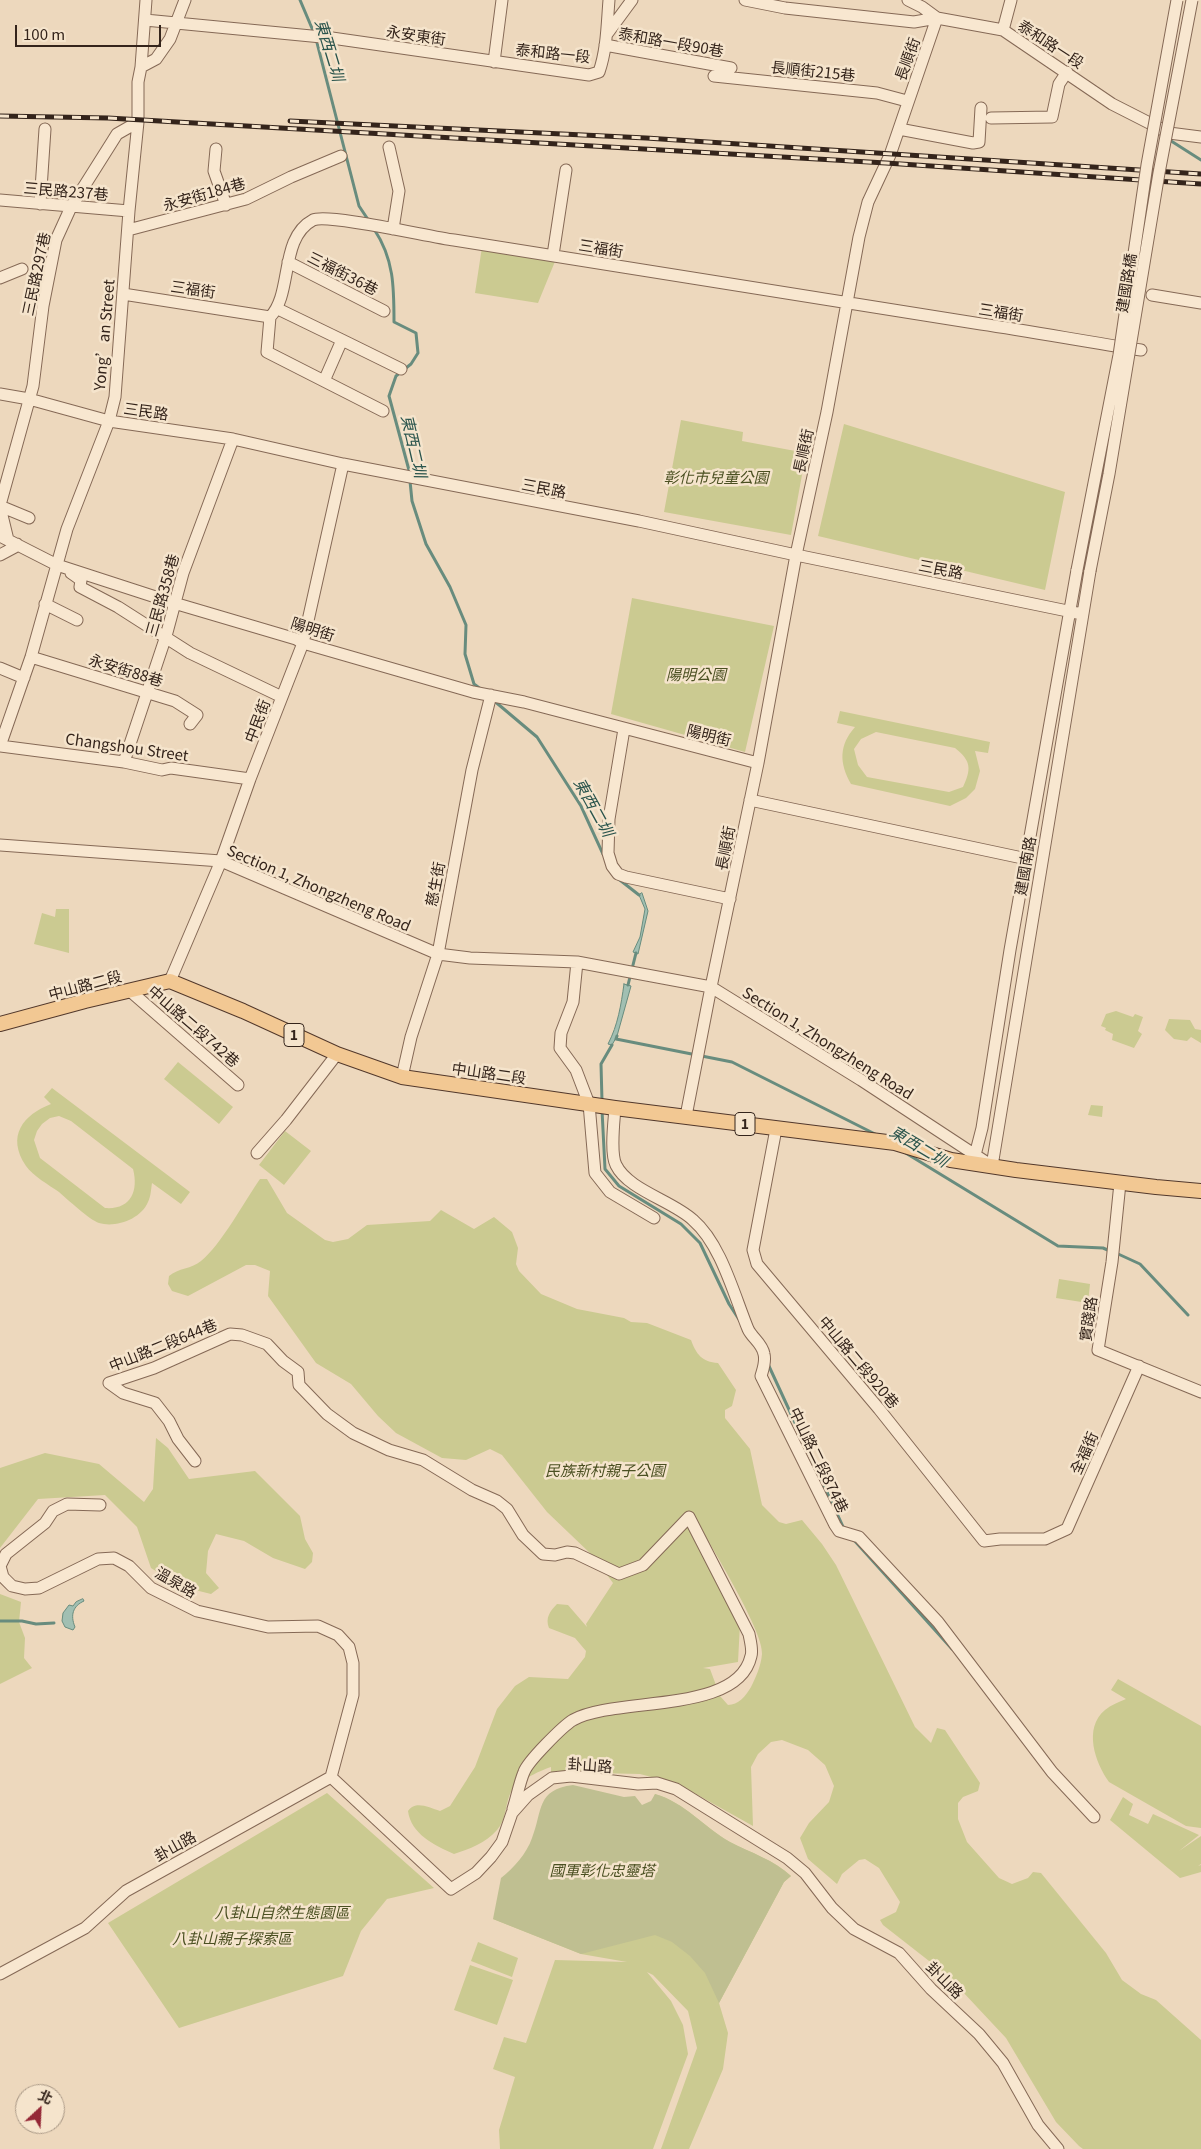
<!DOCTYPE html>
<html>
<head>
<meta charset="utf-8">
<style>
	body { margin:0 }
	#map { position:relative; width:1201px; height:2149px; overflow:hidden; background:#edd8bd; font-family:Georgia,"Noto Sans TC",serif }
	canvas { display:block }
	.north { position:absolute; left:15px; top:2084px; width:50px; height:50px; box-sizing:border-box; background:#f5e4cc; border:1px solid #a89785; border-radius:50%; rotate:25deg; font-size:14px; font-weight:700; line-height:20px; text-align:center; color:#34241b }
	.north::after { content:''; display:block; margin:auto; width:18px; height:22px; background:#942736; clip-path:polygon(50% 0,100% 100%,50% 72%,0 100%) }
	.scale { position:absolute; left:15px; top:25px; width:146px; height:22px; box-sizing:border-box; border:2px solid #34241b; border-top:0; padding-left:6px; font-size:15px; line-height:18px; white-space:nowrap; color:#34241b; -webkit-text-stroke:4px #f5e4cc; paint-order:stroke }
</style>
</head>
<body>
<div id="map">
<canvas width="1201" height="2149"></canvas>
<div class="north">北</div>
<div class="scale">100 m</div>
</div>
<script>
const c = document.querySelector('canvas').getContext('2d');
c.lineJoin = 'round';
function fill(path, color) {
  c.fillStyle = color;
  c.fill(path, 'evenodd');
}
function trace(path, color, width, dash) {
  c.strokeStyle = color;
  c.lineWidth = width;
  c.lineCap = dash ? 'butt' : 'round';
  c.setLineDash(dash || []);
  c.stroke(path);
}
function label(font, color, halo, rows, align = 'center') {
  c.font = font + ' Georgia,"Noto Sans TC",serif';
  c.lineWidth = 5;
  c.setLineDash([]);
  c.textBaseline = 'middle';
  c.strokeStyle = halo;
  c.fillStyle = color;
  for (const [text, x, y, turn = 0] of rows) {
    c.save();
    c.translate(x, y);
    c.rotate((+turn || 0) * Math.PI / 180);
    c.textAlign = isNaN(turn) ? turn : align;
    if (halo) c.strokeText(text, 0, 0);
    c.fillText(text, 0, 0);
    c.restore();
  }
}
fill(new Path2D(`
	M482,247L556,259L538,303L475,293Z
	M681,420L743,432L742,441L806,453L791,535L664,512Z
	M844,424L1065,492L1045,590L818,536Z
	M632,598L774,626L745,752L611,714Z
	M840,711L990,742L988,753L975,751L980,771L975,789L966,798L950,806L851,784C839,763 839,745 855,727L837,723ZM876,732L955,748C972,761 971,770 963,787L949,792L867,777L858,765L854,749L861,739Z
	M56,909H69V953L34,944L42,913L55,917Z
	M1116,1011L1133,1017L1135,1014L1143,1017L1138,1031L1142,1034L1134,1048L1112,1040L1113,1034L1105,1030L1106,1028L1101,1026L1106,1014Z
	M1169,1019L1190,1020L1195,1029L1201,1030V1043L1191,1037L1187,1041L1174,1039L1165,1030Z
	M178,1062L233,1107L219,1124L164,1079Z
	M52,1088L190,1192L181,1204L152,1183C151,1189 151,1196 148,1202C141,1219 116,1228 99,1223C90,1220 67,1199 59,1192C49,1185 33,1176 26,1166C6,1136 23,1115 51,1104L44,1097ZM59,1116L71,1121L133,1169C139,1192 130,1210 105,1208L40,1158L34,1140L37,1131L42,1124L50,1118Z
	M1091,1105L1103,1106L1102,1117L1088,1115Z
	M285,1131L311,1151L284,1185L259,1165Z
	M260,1179H267L287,1213L325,1240L333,1242L348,1239L367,1225L430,1221L441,1210L474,1229L494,1217L512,1232L518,1248L516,1264L519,1271L541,1294L577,1309L624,1318L631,1322L647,1323L691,1340C696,1354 702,1362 718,1363L736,1390L732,1406L725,1410V1418L750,1449L762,1505L779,1522L786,1524L802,1520L822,1544L836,1565L915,1727L931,1743L937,1728L945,1730L980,1783L978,1791L963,1797L958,1803V1819L967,1842L999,1878L1012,1884L1028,1878L1033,1872L1041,1873L1106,1953L1122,1980L1141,1994L1156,2000L1201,2040V2149H1083L1079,2146L1056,2122L1006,2038L947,1975L883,1925L880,1920L896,1912L900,1902L879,1868L865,1859L859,1860L842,1874L837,1884L808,1859L800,1838L809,1823L829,1802L834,1786L825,1765L808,1750L782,1740L771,1742L758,1754L751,1767L753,1826L678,1784L640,1774L551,1772V1767C539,1771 515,1782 510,1794C505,1806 506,1820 497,1830C486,1843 469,1849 454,1854C434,1845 411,1834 408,1811C416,1800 429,1808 440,1811L450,1806L475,1767L497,1709L515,1686L529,1677L568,1679L585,1657L586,1651L575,1638L549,1628C545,1618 550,1611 557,1604L568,1605L587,1627L586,1624L613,1583L593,1556L547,1512L502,1455L490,1449L466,1460L442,1458L396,1433L378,1416L351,1384L316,1363L268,1296L270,1271L255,1265H246L188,1296L172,1291L168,1284L169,1276C178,1268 192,1269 201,1261C221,1245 244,1202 260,1179ZM692,1513C706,1538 764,1631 762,1654C761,1666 756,1677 751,1687C746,1696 738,1705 728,1705L720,1696L710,1669L703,1668L738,1662L740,1624Z
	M1059,1279L1090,1284L1088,1303L1056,1298Z
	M156,1438L168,1448L189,1479L255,1471L300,1516L305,1539L313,1553L312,1562L305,1569L273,1558L244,1541L216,1534L208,1551L206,1573L219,1588L211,1594L179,1586L151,1568L137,1527L105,1495L38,1499L0,1548V1468L45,1453L99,1464L144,1502L153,1489Z
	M0,1594L21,1602L19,1622L25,1638L24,1658L32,1668L0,1684Z
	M1118,1679L1201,1726V1828L1186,1826L1109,1782C1095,1763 1083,1728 1105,1710C1111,1705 1119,1702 1126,1699L1111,1690Z
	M327,1793L434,1888L387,1899L361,1931L343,1976L179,2028L108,1923Z
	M655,1794C684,1802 705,1828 730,1842C751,1853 774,1860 791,1876L784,1882L719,2003L728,2033L723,2069L689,2149H661L697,2048L688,2011L653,1975L647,1972L671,2001L683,2025L688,2054L653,2149H500L499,2130L515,2077L493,2069L504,2037L526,2043L555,1960L627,1962L581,1954L493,1919L633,1865Z
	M1123,1797L1133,1804L1129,1815L1148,1824L1153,1814L1199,1835L1179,1851L1201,1836V1864L1198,1866L1201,1865V1872L1180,1878L1110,1820Z
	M478,1942L518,1958L512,1977L471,1961Z
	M470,1965L513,1980L497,2025L454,2010Z`), '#cbca91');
fill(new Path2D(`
	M573,1785L624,1797L635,1796L642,1805L651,1801L655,1794C684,1802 705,1828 730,1842C751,1853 774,1860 791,1876L784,1882L719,2003L705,1973L690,1956L672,1942L655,1935L581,1954L493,1919L501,1878C513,1869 527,1853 532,1838C543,1810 536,1790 573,1785Z`), '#bfbf91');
const water = new Path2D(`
	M642,893L648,911L638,954L633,952L640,937L645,909L639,895Z
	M624,984L631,986L617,1036L612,1045L608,1044C618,1025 621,1005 624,984Z
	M83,1599L84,1601C73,1606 70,1615 75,1627L73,1630L65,1627L62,1621L63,1613L69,1605L73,1606L76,1602Z`);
fill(water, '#a1bfb2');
trace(water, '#688c7e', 1);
trace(new Path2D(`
	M300,0L314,33
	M316,39L359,206L369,221
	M1168,139L1201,160
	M374,229C394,259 394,287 394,322L416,333L418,353L411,364L396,376L389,396L410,474
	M410,481L412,501L426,544L450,587L466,625L465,654L474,684L482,690
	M492,699L537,737L581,806L603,854
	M616,877L639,895
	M628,985L636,953
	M617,1036L616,1039L732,1062L877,1135
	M602,1101L601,1064L612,1045
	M602,1110L605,1169L619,1186L681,1224L700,1243L729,1304L740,1321
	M904,1152L1058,1246L1103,1248L1110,1251
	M1116,1253L1140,1264L1188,1315
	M768,1364L844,1529
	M853,1539L952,1649
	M0,1621H22L36,1624L54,1623`), '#688c7e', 3);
const minor = new Path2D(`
	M745,0L785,8L914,22L937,18
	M908,0L922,7L937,18L1003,30L1112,104L1169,133L1201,137
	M145,20L332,38L589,75L599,72C607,49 607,24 609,0
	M1003,30L1011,0
	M607,34L632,0
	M605,45L731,68
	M494,62L502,0
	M141,67L156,59L170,39L185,0
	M714,76L877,93L907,101
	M991,118L1052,117L1059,84L1067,72
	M899,129L973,143L979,142L981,108
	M389,147L399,191L393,229
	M216,149L214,171L226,205
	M0,200L129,211
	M40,204L45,129
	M128,230L246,199L291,177L341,156
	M553,255L566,170
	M288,262L384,311
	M0,278L22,269
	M123,294L270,317C293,294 279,238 313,220C328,213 430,237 454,240C630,267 805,297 981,324C1035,332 1088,342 1141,350
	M1152,295L1201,303
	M278,309L342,340L324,381
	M270,317L267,352L383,411
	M342,340L401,369
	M0,394L29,399L109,421L233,439L343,464L639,521L796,555L1082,614
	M0,505L33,386L43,306L56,240L71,207L112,142L117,134L138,122
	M0,506L29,518
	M0,507L8,540
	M0,536L57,565L174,603L296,639L303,643L473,692L524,702L758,763
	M0,555L15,547L17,544
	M71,573L81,580L80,587L118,607L190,653L282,697
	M45,604L77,620
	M31,657L175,701L197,715L190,724
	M0,668L24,678
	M624,729L609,819L608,853L612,866L618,874L626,877L730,899
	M0,746L31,657L67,529L109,421L115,397L129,211L138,122V82L141,67L146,0
	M0,746L124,762L162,770L171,768L250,779
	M124,762L166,636L183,573L233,439
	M750,800L1027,859
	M0,845L221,861L438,954L470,958L577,962L711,987L861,1080L992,1166L1090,571
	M577,962L573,1002L561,1033L560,1048L576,1070L589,1104L595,1173L610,1192L654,1218
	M170,981L221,861L250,779L303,643L343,464
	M129,990L238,1085
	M402,1077L411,1037L438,954L472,770L491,695
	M615,1108C614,1122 610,1153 616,1165C628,1190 673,1201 693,1220C721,1244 734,1295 748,1329C752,1338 762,1343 764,1354C766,1362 763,1369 761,1376L835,1525L839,1531L859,1537L938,1622L1052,1772L1094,1817
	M686,1116L711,987L758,763L796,555L827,412L859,237L868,202L890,155L937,18
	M776,1129L753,1250L757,1264L879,1409L984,1541L1000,1539H1045L1067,1529L1139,1366
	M257,1153L286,1120L337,1054
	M974,1159L982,1128L1010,950L1077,570
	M1120,1183L1112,1262L1098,1350L1201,1392
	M109,1383L154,1368L230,1334L242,1335L267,1344L283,1361L298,1372L299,1385L327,1414L353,1433L389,1450L423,1460L472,1490L497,1501L507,1509L523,1535L543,1554L555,1555L567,1552L575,1553L619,1574L643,1565L689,1517L749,1634C750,1640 753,1650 751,1656C738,1715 616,1696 573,1720C563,1726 528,1761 524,1772C519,1784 517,1797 513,1809
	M109,1383L123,1393L155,1403L169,1421L178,1439L195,1461
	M100,1505L67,1504L53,1511L45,1523L6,1554L0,1566L3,1577L12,1586L25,1589L39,1588L98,1559L114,1558L129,1566L151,1588L197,1611L268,1627L318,1626L338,1635L349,1647L353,1663V1695L331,1777
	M0,1974L85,1928L126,1891L331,1777L451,1889L476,1873L491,1857L502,1842L512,1813L528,1795L552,1778L571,1776L638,1784L657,1783L676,1789L787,1858L805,1873L832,1908L854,1929L899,1953L931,1989L979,2034L1003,2063L1038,2125L1058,2149`);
const major = new Path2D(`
	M0,1024L85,1001L170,981L243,1011L337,1054L402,1077L615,1108L895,1143L951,1160L1016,1170L1156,1187L1201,1191`);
trace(minor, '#856956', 13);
trace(major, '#52382b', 16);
trace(minor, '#f8e7d0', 11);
trace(major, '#f2c893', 14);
const rail = new Path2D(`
	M0,116L108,118L886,163L1201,184
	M290,121L646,138L1201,174`);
trace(rail, '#34241b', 5);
trace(rail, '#f5e4cc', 3, [9]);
const minorBridge = new Path2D(`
	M1077,570L1119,355L1147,165L1177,0
	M1090,571L1109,474L1159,173L1192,0`);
trace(minorBridge, '#856956', 13, []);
trace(minorBridge, '#f8e7d0', 11);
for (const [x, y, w] of [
	[294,1035,20],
	[745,1124,20]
]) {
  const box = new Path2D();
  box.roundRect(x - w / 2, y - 11.5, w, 23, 4);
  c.fillStyle = '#f5e4cc';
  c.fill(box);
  trace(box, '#34241b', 1);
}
label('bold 14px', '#34241b', null, [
	["1",294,1035],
	["1",745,1124]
]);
label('15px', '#34241b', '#f5e4cc', [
	["永安東街",416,35,8],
	["泰和路一段90巷",671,42,10],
	["泰和路一段",1051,44,33],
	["泰和路一段",553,53,6],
	["長順街",907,59,-70],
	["長順街215巷",813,71,6],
	["三民路237巷",66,191,5],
	["永安街184巷",204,194,-16],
	["三福街",601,248,9],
	["三福街36巷",343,273,27],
	["三民路297巷",36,274,-78],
	["建國路橋",1126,283,-81],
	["三福街",193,289,8],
	["三福街",1001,312,9],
	["Yong’an Street",104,335,-85],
	["三民路",146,411,8],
	["長順街",803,451,-78],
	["三民路",544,488,11],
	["三民路",941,569,11],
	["三民路358巷",162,595,-74],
	["陽明街",313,629,18],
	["永安街88巷",126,670,17],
	["中民街",257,721,-69],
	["陽明街",709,735,14],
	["Changshou Street",127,747,8],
	["長順街",725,848,-79],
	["建國南路",1025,866,-80],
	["慈生街",435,884,-79],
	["Section 1, Zhongzheng Road",319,888,23],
	["中山路二段",85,985,-15],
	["中山路二段742巷",194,1026,41],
	["Section 1, Zhongzheng Road",828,1043,32],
	["中山路二段",489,1073,8],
	["實踐路",1088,1319,-82],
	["中山路二段644巷",163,1345,-22],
	["中山路二段920巷",859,1362,50],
	["全福街",1084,1453,-66],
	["中山路二段874巷",819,1460,64],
	["溫泉路",176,1582,30],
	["卦山路",590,1765,4],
	["卦山路",175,1846,-29],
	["卦山路",945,1980,45]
]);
label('italic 15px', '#4b5022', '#f5e4cc', [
	["彰化市兒童公園",716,477],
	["陽明公園",696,674],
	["民族新村親子公園",605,1470],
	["國軍彰化忠靈塔",602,1870],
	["八卦山自然生態園區",282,1912],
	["八卦山親子探索區",232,1938]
]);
label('italic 16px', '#2a544c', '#f5e4cc', [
	["東西二圳",330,50,73],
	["東西二圳",414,446,77],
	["東西二圳",594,807,61],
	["東西二圳",919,1146,31]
]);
</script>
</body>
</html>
